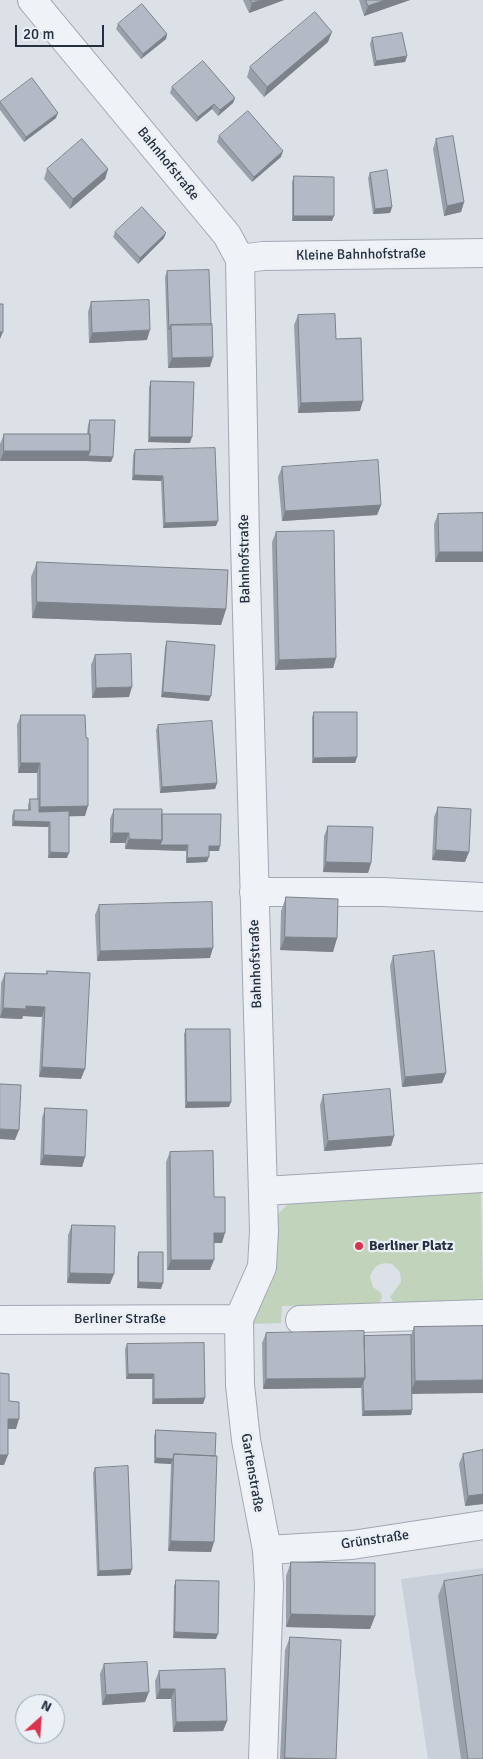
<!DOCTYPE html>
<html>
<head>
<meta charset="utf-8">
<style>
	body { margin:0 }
	#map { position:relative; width:483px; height:1759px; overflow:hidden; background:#dce1e8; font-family:Signika,sans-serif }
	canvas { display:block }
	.north { position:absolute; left:15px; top:1694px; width:50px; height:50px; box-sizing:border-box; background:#ebf0f6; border:1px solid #9ba3ad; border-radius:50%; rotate:26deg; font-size:14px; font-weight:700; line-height:20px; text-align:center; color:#242f40 }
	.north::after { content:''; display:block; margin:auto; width:18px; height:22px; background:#dd314d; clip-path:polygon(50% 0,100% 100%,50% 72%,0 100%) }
	.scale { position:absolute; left:15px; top:25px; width:89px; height:22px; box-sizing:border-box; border:2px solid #242f40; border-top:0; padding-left:6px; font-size:15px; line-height:18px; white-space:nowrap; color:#242f40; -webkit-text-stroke:4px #ebf0f6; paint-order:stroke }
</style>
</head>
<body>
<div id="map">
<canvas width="483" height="1759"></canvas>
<div class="north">N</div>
<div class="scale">20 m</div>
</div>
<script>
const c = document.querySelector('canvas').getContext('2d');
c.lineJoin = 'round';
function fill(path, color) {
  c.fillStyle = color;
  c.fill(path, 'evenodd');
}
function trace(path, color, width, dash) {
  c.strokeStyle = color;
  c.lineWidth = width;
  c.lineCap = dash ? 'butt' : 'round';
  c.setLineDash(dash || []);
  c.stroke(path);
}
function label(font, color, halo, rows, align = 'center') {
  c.font = font + ' Signika,sans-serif';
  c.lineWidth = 4.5;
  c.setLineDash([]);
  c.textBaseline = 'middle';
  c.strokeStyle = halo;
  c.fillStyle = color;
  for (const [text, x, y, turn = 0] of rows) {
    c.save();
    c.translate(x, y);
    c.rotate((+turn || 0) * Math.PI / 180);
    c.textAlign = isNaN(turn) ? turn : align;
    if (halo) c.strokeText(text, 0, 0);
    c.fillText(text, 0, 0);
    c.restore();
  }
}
fill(new Path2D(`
	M483,1568V1759H428L401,1579Z`), '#cad0da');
fill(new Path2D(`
	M481,1192L483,1301L394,1303L390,1297L401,1282L400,1272L392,1264C381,1261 373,1266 370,1277L373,1287L381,1293L382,1298L379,1304L282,1306L281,1323L253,1324L256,1305L275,1249L278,1214L290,1202Z`), '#c2d3bc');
const minor = new Path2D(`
	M32,0L227,235L240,259L245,542L264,1231L262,1267L239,1319L240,1385L246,1440L267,1550L269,1586L263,1759
	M240,259L263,256L483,253
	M254,892H383L483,897
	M264,1191L483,1178
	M0,1320L239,1319
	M300,1320L483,1314
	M267,1550L352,1545L483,1525`);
trace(minor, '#a1a8b2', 30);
trace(minor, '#eff2f6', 28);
fill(new Path2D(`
	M243,0H284L249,13Z
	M359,0H410L364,16Z
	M118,24L167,34L166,39L141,59L116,29Z
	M372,38L407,56L405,62L374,66L370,44Z
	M328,42L264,97L247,77L250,67Z
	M172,87L235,98L233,103L218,116L212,109L196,122L170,93Z
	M0,102L56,118L24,142L0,110Z
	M219,136L281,157L252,182L217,142Z
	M436,139L464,202L461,212L444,216L433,149Z
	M47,169H108L105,179L70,209L44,179Z
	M370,173L392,207L390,213L373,214L368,178Z
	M294,176L332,221H292V182Z
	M115,232L164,238L138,264L113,237Z
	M167,271L210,367L168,368L165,277Z
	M91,302L147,340L89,343L88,312Z
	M298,315L336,339L360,411L298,413L294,325Z
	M151,381L190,443L148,442L149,387Z
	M90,420L113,457L111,462L86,461H0V444L4,434H87L88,425Z
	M135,450L216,526L163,528L161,481L132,480L133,455Z
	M282,467L381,505L377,515L282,521L278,477Z
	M483,513V562H435L434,524L438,514Z
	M276,532L336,658L333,668L275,670L272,542Z
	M37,562L226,609L221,625L32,618L31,577Z
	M167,641L209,701L161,697L165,647Z
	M95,655L129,697L92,698L91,665Z
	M314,712L357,757L355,763H312V717Z
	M21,715L85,816H69L67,858H48V827L12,826V816L14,810H28V805L30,799H37V773H18L17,725Z
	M158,725L217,783L215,789L160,793L156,730Z
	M438,807L465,862L432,860L434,817Z
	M114,809L162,814L219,851H209L207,862L186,863V851L125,849V843H110V819Z
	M328,826L371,863L368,873L323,872L324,836Z
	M286,897L337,938L333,952L280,950L281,911Z
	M99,905L210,958L97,961L95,915Z
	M393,956L446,1073L442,1083L402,1087L390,966Z
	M47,971L81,1079L39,1077L42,1017L23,1016L22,1019L0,1018L1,983L5,973L46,974Z
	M186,1029L229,1107L185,1108L184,1034Z
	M323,1095L394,1136L391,1146L324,1151L320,1105Z
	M45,1108L85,1157L82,1167L40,1165L42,1118Z
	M170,1152L214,1197L222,1243H214L210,1270H167L166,1162Z
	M72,1225L110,1284L67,1283L68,1235Z
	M139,1252L161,1289L137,1288V1257Z
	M483,1326L412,1394V1410L411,1415L362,1416L361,1387L263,1389L262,1343L266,1333L364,1336L411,1335L414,1327Z
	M127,1344L205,1398L203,1404H152V1379H126L125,1349Z
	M156,1430L216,1433L211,1552L168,1551L171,1464L154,1463V1436Z
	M483,1450V1504L465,1506L459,1464L463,1454Z
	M95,1468L132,1569L130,1575L97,1576L93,1473Z
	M291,1562L375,1616L370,1629L286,1627V1576Z
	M176,1580L216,1639L173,1638L174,1586Z
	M444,1581L483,1759H461L438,1596Z
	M290,1637L336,1759H280L285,1650Z
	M104,1664L145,1702L102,1705L100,1674Z
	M159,1671L227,1721L223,1731L173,1732L171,1699H156L155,1681Z`), '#9aa0a9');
fill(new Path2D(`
	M261,0H284L249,13L252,3Z
	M385,0H410L364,16L368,6Z
	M332,32L328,42L264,97L267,87Z
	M167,34L166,39L141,59L143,54Z
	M407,56L405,62L374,66L376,61Z
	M235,98L233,103L218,116L220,110Z
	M214,104L212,109L196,122L198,117Z
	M58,113L56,118L24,142L26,137Z
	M283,151L281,157L252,182L254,177Z
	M108,169L105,179L70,209L73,199Z
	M464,202L461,212L444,216L447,206Z
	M392,207L390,213L373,214L375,209Z
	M294,216H334L332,221H292Z
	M166,233L164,238L138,264L140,258Z
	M150,330L147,340L89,343L92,333Z
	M0,332H3L0,339Z
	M213,357L210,367L168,368L172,358Z
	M363,401L360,411L298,413L301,403Z
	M150,437H192L190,443L148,442Z
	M4,451H90L113,457L111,462L86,461H0Z
	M134,475L163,476L161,481L132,480Z
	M381,505L377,515L282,521L285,511Z
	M218,521L216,526L163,528L165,523Z
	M439,552H483V562H435Z
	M37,602L226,609L221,625L32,618Z
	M336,658L333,668L275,670L279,660Z
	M132,687L129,697L92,698L96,688Z
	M163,692L211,696L209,701L161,697Z
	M357,757L355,763H312L314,758Z
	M21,763H40L37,773H18Z
	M217,783L215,789L160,793L162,787Z
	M88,806L85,816L37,817L40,807Z
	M14,821L50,822L48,827L12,826Z
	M113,833H129L125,843H110Z
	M129,839L162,840L188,845L186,851L125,849Z
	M209,846H220L219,851H207Z
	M436,850L469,852L465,862L432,860Z
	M50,852L69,853L67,858H48Z
	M209,857L207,862L186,863L187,858Z
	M326,862L371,863L368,873L323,872Z
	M285,937L337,938L333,952L280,950Z
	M213,948L210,958L97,961L100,951Z
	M26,1006L45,1007L42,1017L23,1016L22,1019L0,1018L3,1008Z
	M42,1067L85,1069L81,1079L39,1077Z
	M446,1073L442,1083L402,1087L405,1077Z
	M187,1102H231L229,1107L185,1108Z
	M0,1129L19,1130L15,1140L0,1139Z
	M394,1136L391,1146L324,1151L328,1141Z
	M44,1155L85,1157L82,1167L40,1165Z
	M214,1233H225L222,1243H210Z
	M171,1260H214L210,1270H167Z
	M70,1273L114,1274L110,1284L67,1283Z
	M139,1282L163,1283L161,1289L137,1288Z
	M128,1374H154L152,1379H126Z
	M365,1378L361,1388L263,1389L266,1379Z
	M483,1380V1393L410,1394L415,1381Z
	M205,1398L203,1404H152L154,1399Z
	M412,1410L411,1415L362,1416L364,1411Z
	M8,1419H19L16,1429H5Z
	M0,1455H8L4,1465H0Z
	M156,1458L173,1459L171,1464L154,1463Z
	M483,1494V1504L465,1506L468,1496Z
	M171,1541L214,1542L211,1552L168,1551Z
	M132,1569L130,1575L97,1576L99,1571Z
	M291,1614L375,1616L370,1629L286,1627Z
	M175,1632L218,1634L216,1639L173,1638Z
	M160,1689H175L171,1699H156Z
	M149,1692L145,1702L102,1705L106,1695Z
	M227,1721L223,1731L173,1732L176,1722Z
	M285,1758L323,1759H284Z`), '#7d828a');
const building = new Path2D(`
	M251,0H261L252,3Z
	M366,0H385L368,6Z
	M142,4L167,34L143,54L118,24Z
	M315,12L332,32L267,87L250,67Z
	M402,33L407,56L376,61L372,38Z
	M203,61L235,98L220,110L214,104L198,117L172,87Z
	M32,78L58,113L26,137L0,102Z
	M248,111L283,151L254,177L219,136Z
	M453,136L464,202L447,206L436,139Z
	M82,139L108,169L73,199L47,169Z
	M387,170L392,207L375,209L370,173Z
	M294,176L334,177V216H294Z
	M142,207L166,233L140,258L115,232Z
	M209,270L211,325H171L169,330L167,271Z
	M149,300L150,330L92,333L91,302Z
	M0,304H3V332H0Z
	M335,314L336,339L361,338L363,401L301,403L298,315Z
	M212,324L213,357L172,358L171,325Z
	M151,381L194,382L192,437H150Z
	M90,420H115L113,457L88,456L90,451V434H89Z
	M4,434H90V451H4Z
	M215,448L218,521L165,523L163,476L134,475L135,450Z
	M378,460L381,505L285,511L282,467Z
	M483,513V552H439L438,514Z
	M334,531L336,658L279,660L276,532Z
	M37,562L228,570L226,609L37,602Z
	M167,641L215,645L211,696L163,692Z
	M131,654L132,687L96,688L95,655Z
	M314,712H357V757L314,758Z
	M21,715H85L86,738H88V806L40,807V763H21Z
	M212,721L217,783L162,787L158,725Z
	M30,799H39V812L69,811V853L50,852V822L14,821V810H30Z
	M438,807L471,809L469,852L436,850Z
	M114,809H162V840L129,839V833H113Z
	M162,814H221L220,846H209V857L187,858L188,845H160L162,840Z
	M328,826L373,827L371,863L326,862Z
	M286,897L338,899L337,938L285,937Z
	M212,902L213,948L100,951L99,905Z
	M434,951L446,1073L405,1077L393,956Z
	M47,971L90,973L85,1069L42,1067L45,1007L26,1006V1009L3,1008L5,973L47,974Z
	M186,1029H230L231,1102H187Z
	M0,1084L21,1085L19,1130L0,1129Z
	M390,1089L394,1136L328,1141L323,1095Z
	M45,1108L87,1110L85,1157L44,1155Z
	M213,1151L214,1197H225V1233H214V1260H171L170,1152Z
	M72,1225L115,1226L114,1274L70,1273Z
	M139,1252H163V1283L139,1282Z
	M483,1326V1380L415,1381L414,1327Z
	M364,1331L365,1378L266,1379V1333Z
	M411,1335L412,1410L364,1411L363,1382L365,1378L364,1336Z
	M204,1343L205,1398L154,1399V1374H128L127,1344Z
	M0,1373L9,1374V1401L19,1402V1419H8V1455H0Z
	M156,1430L216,1433L215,1456L174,1454L173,1459L156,1458Z
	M483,1450V1494L468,1496L463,1454Z
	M174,1454L217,1456L214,1542L171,1541Z
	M128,1466L132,1569L99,1571L95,1468Z
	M291,1562L375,1563V1616L291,1614Z
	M483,1575V1759H468L444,1581Z
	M176,1580L219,1581L218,1634L175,1632Z
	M290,1637L341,1640L336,1759L285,1758Z
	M147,1662L149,1692L106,1695L104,1664Z
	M225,1669L227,1721L176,1722L175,1689H160L159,1671Z`);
fill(building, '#b3bac5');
trace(building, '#7d828a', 1);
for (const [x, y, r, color] of [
	[359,1246,5,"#dd314d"]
]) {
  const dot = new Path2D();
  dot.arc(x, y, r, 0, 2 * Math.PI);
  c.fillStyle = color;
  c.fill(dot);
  trace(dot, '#ebf0f6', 2);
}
label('14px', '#242f40', '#ebf0f6', [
	["Bahnhofstraße",168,164,51],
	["Kleine Bahnhofstraße",361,255,-1],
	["Bahnhofstraße",245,559,-91],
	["Bahnhofstraße",256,964,-92],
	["Berliner Straße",120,1319],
	["Gartenstraße",252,1473,80],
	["Grünstraße",375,1540,-8]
]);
label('bold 14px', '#242f40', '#ebf0f6', [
	["Berliner Platz",369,1246]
], 'left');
</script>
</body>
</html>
